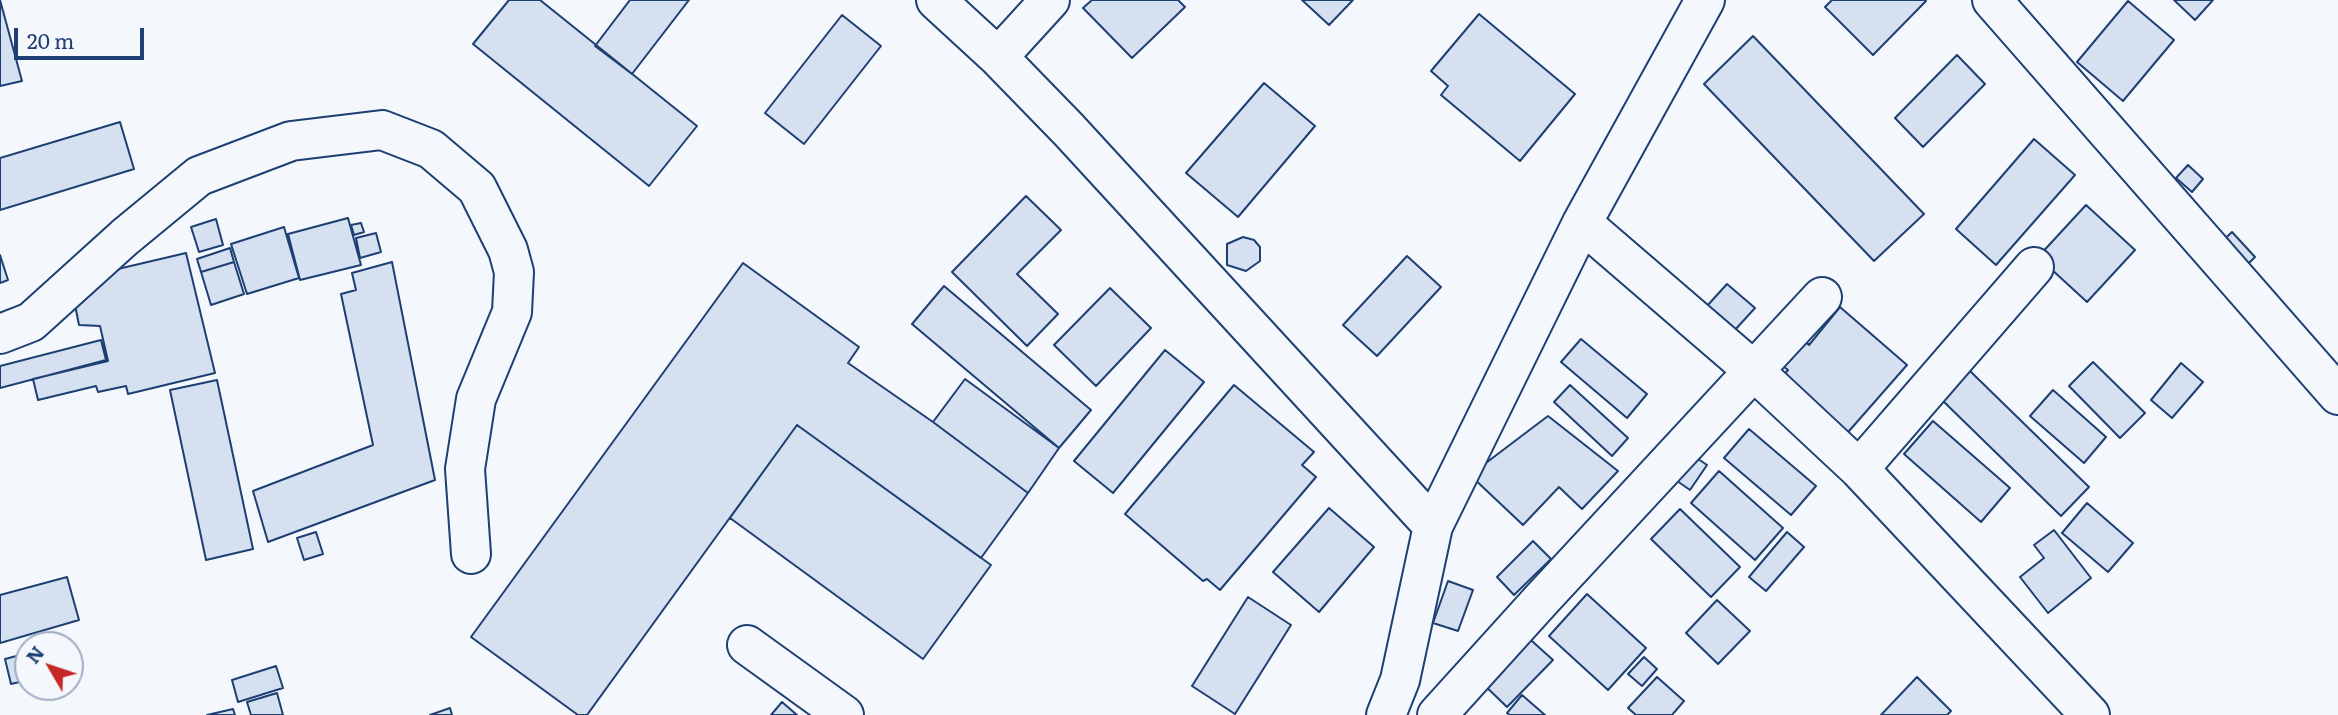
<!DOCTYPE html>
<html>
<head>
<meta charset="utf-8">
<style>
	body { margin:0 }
	#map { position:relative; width:2338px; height:715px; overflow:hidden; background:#f4f7fb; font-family:Literata,serif }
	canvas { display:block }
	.north { position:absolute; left:14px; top:631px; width:70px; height:70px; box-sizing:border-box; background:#f4f7fb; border:2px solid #9eadc5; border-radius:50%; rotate:309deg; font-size:19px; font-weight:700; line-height:28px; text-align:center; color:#1d3f73 }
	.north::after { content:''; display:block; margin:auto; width:24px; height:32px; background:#c62828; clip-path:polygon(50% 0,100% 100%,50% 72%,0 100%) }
	.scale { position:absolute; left:14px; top:28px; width:130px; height:32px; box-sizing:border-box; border:4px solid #1d3f73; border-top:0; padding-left:9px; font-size:21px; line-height:24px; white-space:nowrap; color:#1d3f73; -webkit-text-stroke:5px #f4f7fb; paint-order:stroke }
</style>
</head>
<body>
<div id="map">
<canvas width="2338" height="715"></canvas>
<div class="north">N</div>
<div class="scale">20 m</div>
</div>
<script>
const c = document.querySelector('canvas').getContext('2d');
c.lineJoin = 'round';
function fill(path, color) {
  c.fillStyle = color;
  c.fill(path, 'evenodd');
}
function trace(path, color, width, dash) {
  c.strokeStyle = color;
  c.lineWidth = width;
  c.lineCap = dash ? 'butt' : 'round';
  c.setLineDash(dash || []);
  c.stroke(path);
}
const building = new Path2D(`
	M0,0L22,81L0,86Z
	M509,0H540L697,126L649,186L473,44Z
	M630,0H689L632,74L595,46Z
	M1092,0H1178L1185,7L1132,58L1083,8Z
	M1302,0H1353L1329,25Z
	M1832,0H1925L1926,1L1873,55L1825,7Z
	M2174,0H2213L2195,20Z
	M2128,1L2174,40L2123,101L2077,62Z
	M1479,14L1575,94L1520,161L1441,95L1448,86L1431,71Z
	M842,15L881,46L804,144L765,113Z
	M1753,36L1924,214L1874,261L1704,84Z
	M1957,55L1985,84L1923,147L1895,118Z
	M1264,83L1315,126L1238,217L1186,173Z
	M120,122L134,169L0,210V158Z
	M2034,139L2075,175L1996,265L1956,229Z
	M2188,165L2203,179L2192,192L2176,178Z
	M1026,196L1061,230L1017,274L1058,314L1027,346L952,272Z
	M2086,205L2135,250L2087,302L2038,257Z
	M348,218L361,265L300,280L288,234Z
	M216,219L223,245L199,252L191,227Z
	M361,223L364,232L354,235L351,225Z
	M284,227L299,278L247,294L231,244Z
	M2232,232L2255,257L2237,275L2214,249Z
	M376,233L381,252L360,258L356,238Z
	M1243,237L1254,240L1260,247V261L1246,271L1227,265V244Z
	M230,248L234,262L201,272L197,259Z
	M186,253L215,373L128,394L126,386L98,392L96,386L38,400L33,379L108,361L100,326L79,325L73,295L88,276Z
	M0,255L8,280L0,283Z
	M1407,256L1441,287L1377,356L1343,325Z
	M234,262L244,294L211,305L201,272Z
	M392,262L435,480L268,542L253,491L373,445L341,294L356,290L352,273Z
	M743,263L859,347L848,363L933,422L1028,493L981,558L797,425L587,715H578L471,637Z
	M1727,284L1755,308L1734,331L1707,306Z
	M944,286L1091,410L1059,448L912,324Z
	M1110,288L1151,328L1096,386L1054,345Z
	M1840,307L1907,365L1842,439L1777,383L1788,370L1775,360L1797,334L1809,345Z
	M1581,339L1647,394L1627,418L1561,362Z
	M101,340L106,360L0,388V366Z
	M1165,350L1204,382L1113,493L1074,461Z
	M2093,362L2145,413L2120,438L2069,386Z
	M2181,363L2203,382L2172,418L2151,400Z
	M1970,371L2089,487L2061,516L1942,400Z
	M965,379L1059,448L1028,493L933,422Z
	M217,380L253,549L206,560L170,390Z
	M1234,385L1314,452L1302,465L1316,477L1220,590L1207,579L1203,581L1125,514Z
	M1570,385L1628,438L1612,456L1554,402Z
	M2053,390L2106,437L2084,463L2030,416Z
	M1548,416L1618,471L1582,509L1559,487L1523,525L1470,475Z
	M1933,421L2010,488L1981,522L1904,454Z
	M797,425L991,565L923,659L730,518Z
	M1749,429L1816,486L1791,515L1724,458Z
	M1685,450L1707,465L1690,490L1667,474Z
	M1719,471L1783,528L1755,560L1691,503Z
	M2087,503L2133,543L2108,572L2062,533Z
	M1329,508L1374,547L1319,612L1273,572Z
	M1680,509L1740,567L1711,597L1651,539Z
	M2054,530L2091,578L2048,613L2020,577L2044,558L2034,545Z
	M316,532L323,554L304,560L297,538Z
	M1787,532L1804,547L1766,591L1749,577Z
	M1533,541L1551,559L1514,595L1497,577Z
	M67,577L79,620L0,643V595Z
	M1448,581L1473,590L1458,631L1433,623Z
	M1587,594L1646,648L1608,690L1549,636Z
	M1248,597L1291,625L1235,714L1192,686Z
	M1717,600L1750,631L1718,664L1686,633Z
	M1523,633L1553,660L1507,707L1479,680Z
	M70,643L76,668L70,670V645H61Z
	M28,653V680L11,684L5,659Z
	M1644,657L1657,669L1642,686L1628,674Z
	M276,666L283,688L238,702L232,680Z
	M1657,677L1684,701L1672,715H1636L1628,708Z
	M1917,677L1951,711L1947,715H1881Z
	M277,693L283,715H251L247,702Z
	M1522,695L1545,715H1510L1507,713Z
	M782,702L797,715H771Z
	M450,708L452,715H430Z
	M233,709L235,715H207Z`);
fill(building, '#d5e0f0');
trace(building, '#1d3f73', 2);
const street = new Path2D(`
	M936,0L998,57L1069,130L1433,526
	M1992,0L2338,395
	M998,57L1050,0
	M1582,223L1754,371L1859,469L2090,715
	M0,334L31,322L125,237L199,176L291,141L382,130L431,149L477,188L508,250L514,272L512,312L476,399L465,469L471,554
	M1859,469L2034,267
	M747,645L844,715
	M1386,715L1400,680L1433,526L1582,223L1705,0
	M1437,715L1542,599L1822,297`);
trace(street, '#1d3f73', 42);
trace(street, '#f4f7fb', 38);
</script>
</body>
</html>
